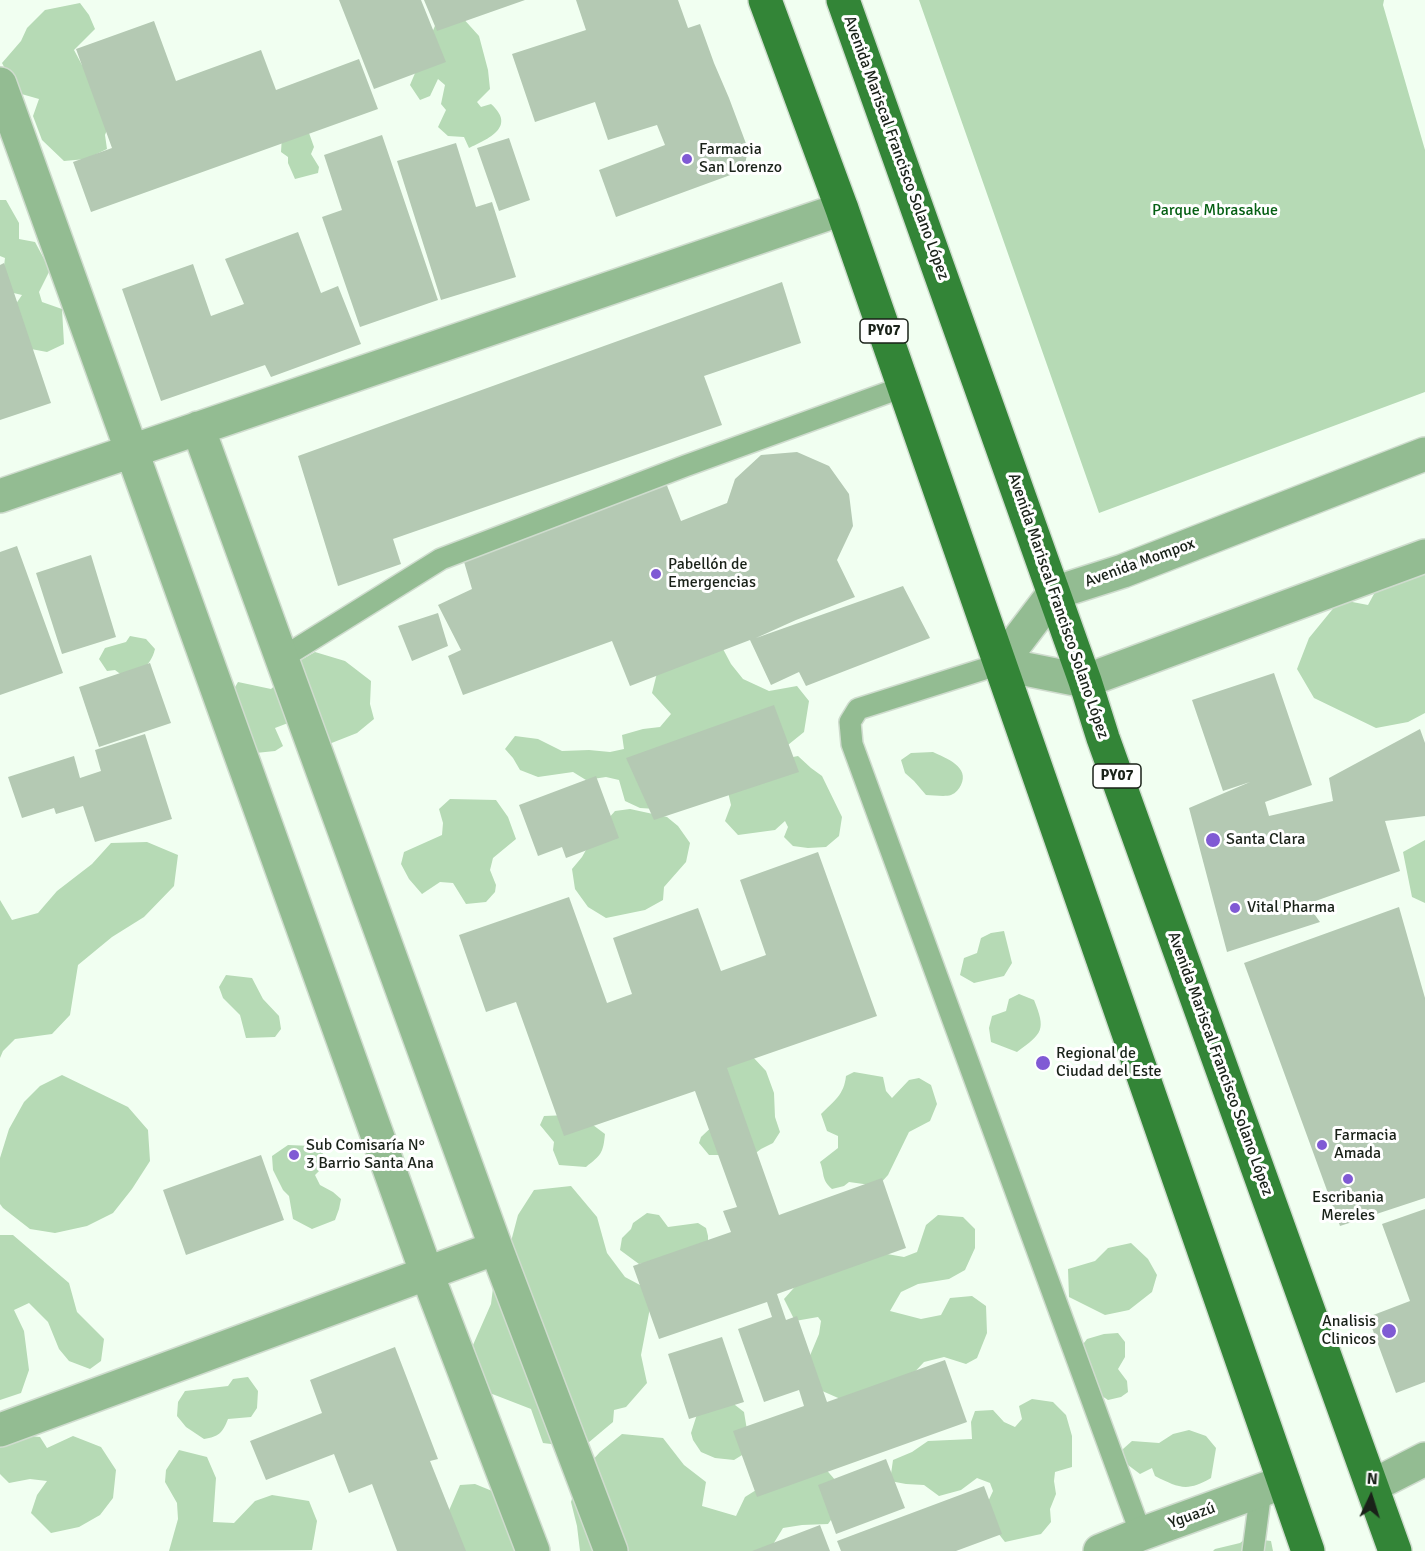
<!DOCTYPE html>
<html>
<head>
<meta charset="utf-8">
<style>
	body { margin:0 }
	#map { position:relative; width:1425px; height:1551px; overflow:hidden; background:#f1fff1; font-family:Signika,sans-serif }
	canvas { display:block }
	.north { position:absolute; left:1341px; top:1467px; width:60px; height:60px; -webkit-text-stroke:4px #fff; paint-order:stroke; rotate:4deg; font-size:16px; font-weight:700; line-height:24px; text-align:center; color:#1a2219 }
	.north::after { content:''; display:block; margin:auto; width:21px; height:27px; background:#1a2219; clip-path:polygon(50% 0,100% 100%,50% 72%,0 100%) }
</style>
</head>
<body>
<div id="map">
<canvas width="1425" height="1551"></canvas>
<div class="north">N</div>
</div>
<script>
const c = document.querySelector('canvas').getContext('2d');
c.lineJoin = 'round';
function fill(path, color) {
  c.fillStyle = color;
  c.fill(path, 'evenodd');
}
function trace(path, color, width, dash) {
  c.strokeStyle = color;
  c.lineWidth = width;
  c.lineCap = dash ? 'butt' : 'round';
  c.setLineDash(dash || []);
  c.stroke(path);
}
function label(font, color, halo, rows, align = 'center') {
  c.font = font + ' Signika,sans-serif';
  c.lineWidth = 6;
  c.setLineDash([]);
  c.textBaseline = 'middle';
  c.strokeStyle = halo;
  c.fillStyle = color;
  for (const [text, x, y, turn = 0] of rows) {
    c.save();
    c.translate(x, y);
    c.rotate((+turn || 0) * Math.PI / 180);
    c.textAlign = isNaN(turn) ? turn : align;
    if (halo) c.strokeText(text, 0, 0);
    c.fillText(text, 0, 0);
    c.restore();
  }
}
fill(new Path2D(`
	M919,0H1384L1383,5L1425,150V392L1099,513Z
	M80,3L89,15L95,29L74,50L82,65L115,109L105,135L107,149L86,159L64,161L42,140L33,116L39,99L18,93L2,63L21,41L27,28L45,10Z
	M461,16L479,36L488,70L490,89L477,102L481,107L491,104C517,127 488,139 469,148L464,137L448,136L438,127L446,110L441,104L445,85L438,79L430,96L420,100L410,85L437,21Z
	M309,133L314,147L311,154L319,167L318,173L295,179L288,163V157L281,152L282,136Z
	M0,200H6L19,223V239L35,242L50,270L39,292L42,302L62,309L64,344L47,352L15,346L9,314L22,295L1,290L5,258L0,256Z
	M1394,557L1425,575V713L1408,722L1376,728L1314,698L1297,669L1309,638L1336,605L1347,601L1368,605Z
	M714,632L731,664L743,679L769,691L797,686L809,701L804,732L783,749L672,810L640,808L625,801L619,780L606,777L586,780L573,772L538,777L520,770L513,758L505,749L515,736L538,739L562,751L589,750L610,752L624,749L622,735L643,729L660,727L671,714L652,693L659,665Z
	M130,636L146,639L155,649C150,668 140,671 123,676L115,670L107,671L99,659L105,648L126,642Z
	M315,652L345,661L371,681L370,704L374,719L357,733L324,746L288,723L275,728L283,746L275,751L246,754L220,713L238,682L271,689L288,674L301,660Z
	M933,752C946,758 970,767 961,785C959,789 956,793 951,795C944,797 934,795 926,795L914,781L905,773L901,760L911,753Z
	M798,756L811,768L822,776L842,817L839,836L826,847L808,848L793,846L784,837L788,827L785,821L775,830L738,835L725,821L731,805L728,792L783,759Z
	M450,799L496,800L508,817L516,839L493,858L490,870L496,885L495,892L486,902L466,904L453,883L440,882L422,894L409,879L401,864L404,852L442,835L443,823L439,809Z
	M630,809L667,817L678,826L690,843L686,862L664,887L663,900L645,910L606,918L588,907L575,889L572,869L582,857L595,834L615,811Z
	M1425,840V903L1412,897L1403,852Z
	M147,842L178,855L174,886L144,917L112,937L78,965L70,1015L52,1034L15,1039L3,1051L0,1058V900L12,920L38,913L57,891L92,864L111,843Z
	M1004,931L1012,963L1004,976L974,983L960,975L964,958L977,953L981,938L991,933Z
	M226,975L252,978L263,999L279,1016L281,1029L275,1037L246,1038L240,1015L223,998L219,987Z
	M1019,994L1034,1000C1046,1030 1043,1033 1017,1052L991,1042L989,1028L992,1016L1006,1011L1009,999Z
	M752,1056L766,1071L774,1093L775,1117L780,1132L773,1143L761,1149L745,1161L733,1155H709L699,1143L701,1137L718,1121L727,1085L726,1062Z
	M854,1072L883,1077L886,1091L892,1098L909,1080L919,1078L931,1085L937,1104L930,1121L909,1132L888,1175L878,1186L849,1182L844,1186L832,1189C821,1179 825,1175 820,1162L838,1148V1136L827,1131L821,1114C834,1101 844,1095 846,1076Z
	M62,1075L128,1107L148,1130L150,1161L132,1189L113,1213L87,1226L55,1233L30,1229L3,1208L0,1204V1158L9,1129L24,1102L40,1086Z
	M569,1115L589,1122L605,1134C603,1154 601,1155 586,1167L559,1165L553,1150L554,1142L540,1125L544,1116Z
	M288,1145L312,1146L325,1155L324,1166L315,1175L320,1185L333,1192L341,1199L339,1209L335,1220L312,1229L293,1219L289,1196L283,1190L273,1170L272,1156Z
	M571,1186L597,1217L607,1253L625,1277L653,1292L641,1355L647,1383L626,1407L614,1410L613,1422L582,1448L543,1443L531,1409L482,1390L478,1359L473,1345L491,1304L494,1280L509,1249L518,1215L534,1190Z
	M647,1213L659,1215L668,1227L698,1223L706,1228L708,1236V1249L639,1264L620,1250L622,1238L631,1229L633,1223Z
	M938,1215L963,1217L975,1229V1248L965,1270L949,1279L918,1284L901,1292L890,1311L921,1319L941,1315L950,1298L972,1296L986,1306L987,1333L977,1358L966,1364L944,1357L924,1362L910,1377L845,1401L820,1390L809,1358L819,1334L821,1321L818,1317L795,1321L784,1299L800,1281L870,1251L904,1257L917,1252L926,1225Z
	M0,1235H13L69,1283L77,1312L104,1339L101,1361L90,1369L69,1361L59,1349L48,1322L29,1303L14,1310L24,1331L29,1370L21,1393L0,1400Z
	M1131,1243L1148,1259L1157,1275L1152,1292L1129,1310L1105,1315L1069,1297L1068,1269L1095,1261L1108,1248Z
	M1118,1333L1125,1342V1357L1118,1369L1127,1381L1128,1392L1121,1397L1108,1400L1093,1390L1080,1348L1087,1339L1104,1334Z
	M248,1377L258,1391L257,1408L251,1417L228,1419C223,1432 219,1437 204,1439L186,1427L177,1416L178,1402L185,1391L228,1386L233,1379Z
	M1032,1399L1053,1402L1066,1415L1072,1436V1467L1055,1472L1054,1481L1056,1494L1050,1509L1051,1522L1041,1534L1005,1542L994,1528L986,1506L993,1491L990,1483L977,1478L961,1490L939,1496L924,1485L906,1484L890,1481L893,1460L912,1452L928,1441L972,1439L971,1422L975,1411L993,1410L1004,1422L1015,1427L1022,1419L1019,1406Z
	M730,1401L744,1412L748,1436L747,1452L734,1460L715,1458L701,1452L693,1440L691,1433L699,1408Z
	M1189,1430L1206,1436L1216,1448L1211,1478C1187,1492 1179,1488 1155,1476L1152,1468L1140,1474L1124,1462L1123,1449L1132,1441L1159,1443L1173,1434Z
	M622,1434L663,1438L684,1465L706,1482L702,1506L736,1516L745,1497L764,1485L823,1466L843,1489L836,1513L828,1524L802,1525L783,1528L769,1551H580L577,1526L571,1502L580,1474L600,1452Z
	M20,1435L40,1437L47,1448L73,1436L101,1447L116,1470L113,1498L100,1515L79,1527L51,1533L31,1513L37,1495L47,1481L30,1479L9,1483L0,1474V1444Z
	M179,1450L207,1457L216,1478L213,1522L234,1523L255,1501L272,1495L309,1501L317,1521L312,1550L169,1551L178,1519L177,1503L165,1482L166,1470Z
	M475,1484L502,1495L528,1551H456L444,1522L460,1485Z
	M1246,1538L1271,1541L1273,1551H1213L1215,1549L1240,1543Z`), '#b6dab5');
fill(new Path2D(`
	M339,0H421L446,62L374,89Z
	M424,0H525L437,31Z
	M576,0H678L688,28L700,24L714,63L729,98L748,149L744,170L616,217L599,170L665,145L657,125L608,140L595,102L535,122L512,54L586,30Z
	M154,21L176,81L261,50L276,90L359,59L378,109L91,212L73,162L112,148L76,49Z
	M382,135L438,300L360,327L322,217L342,210L324,155Z
	M509,138L530,200L499,211L477,148Z
	M456,143L476,207L492,202L516,277L441,300L397,161Z
	M298,232L321,293L338,286L361,344L271,377L265,365L161,401L122,289L193,264L211,316L244,304L225,259Z
	M4,263L51,403L0,420V265Z
	M782,282L801,343L704,376L722,425L393,539L401,564L338,586L298,456Z
	M797,452L829,466L849,494L853,526L837,560L855,597L796,620L756,638L903,586L930,638L806,686L799,672L771,685L750,640L630,686L612,641L463,695L448,656L461,650L438,605L472,589L462,555L666,483L681,521L727,503L735,479L761,455Z
	M17,546L63,673L0,695V552Z
	M91,555L116,637L62,654L36,573Z
	M438,613L448,646L412,661L398,626Z
	M150,663L171,723L99,747L79,687Z
	M1274,673L1312,785L1265,802L1269,816L1333,801L1329,778L1420,729L1425,743V816L1385,821L1400,871L1307,904L1320,922L1227,952L1189,808L1250,782L1223,791L1192,700Z
	M774,705L799,772L654,820L626,758Z
	M145,734L172,819L95,842L83,806L56,814L54,808L22,818L8,777L74,756L80,778L101,771L95,750Z
	M596,776L619,838L566,858L562,847L538,856L519,805Z
	M818,852L877,1016L727,1068L779,1215L882,1178L906,1248L777,1294L786,1320L797,1316L827,1402L945,1360L967,1422L757,1497L733,1431L804,1406L799,1390L764,1402L738,1329L772,1317L767,1302L659,1339L633,1266L731,1232L723,1211L737,1207L695,1091L564,1136L516,1002L486,1012L459,935L569,897L607,1003L632,994L613,938L698,908L721,971L766,955L740,880Z
	M1399,907L1425,998V1198L1340,1226L1244,963Z
	M261,1155L284,1220L186,1255L163,1190Z
	M1425,1209V1382L1396,1393L1368,1317L1410,1301L1382,1224Z
	M722,1337L744,1402L689,1419L668,1354Z
	M395,1347L438,1459L430,1461L466,1551H397L372,1484L349,1493L334,1454L266,1480L250,1441L322,1413L310,1380Z
	M886,1459L905,1508L836,1534L818,1485Z
	M984,1486L1002,1534L956,1551H841L837,1541Z
	M820,1525L830,1551H752Z`), '#b4c9b3');
const service = new Path2D(`
	M282,658L441,559L685,466L903,387
	M1000,664L858,709L850,722L852,744L1141,1534
	M1253,1551L1261,1490`);
const minor = new Path2D(`
	M0,84L427,1274L533,1551
	M198,428L496,1248L611,1551
	M1425,454L1123,571L1054,593L1000,664L1085,681L1425,556
	M0,496L842,209
	M0,1430L496,1248
	M1372,1486L1425,1459
	M1100,1551L1141,1534L1284,1482`);
const primary = new Path2D(`
	M765,0L842,209L1308,1551
	M843,0L1085,681L1103,738L1395,1551`);
trace(service, '#cfdcce', 24);
trace(minor, '#cfdcce', 36);
trace(primary, '#cfdcce', 36);
trace(service, '#93bc92', 21);
trace(minor, '#93bc92', 33);
trace(primary, '#338537', 33);
for (const [x, y, r, color] of [
	[687,159,6,"#805ad4"],
	[656,574,6,"#805ad4"],
	[1213,840,8,"#805ad4"],
	[1235,908,6,"#805ad4"],
	[1043,1063,8,"#805ad4"],
	[1322,1145,6,"#805ad4"],
	[294,1155,6,"#805ad4"],
	[1348,1179,6,"#805ad4"],
	[1389,1331,8,"#805ad4"]
]) {
  const dot = new Path2D();
  dot.arc(x, y, r, 0, 2 * Math.PI);
  c.fillStyle = color;
  c.fill(dot);
  trace(dot, '#fff', 2);
}
for (const [x, y, w] of [
	[884,331,48],
	[1117,776,48]
]) {
  const box = new Path2D();
  box.roundRect(x - w / 2, y - 12, w, 24, 4.5);
  c.fillStyle = '#fff';
  c.fill(box);
  trace(box, '#1a2219', 1.5);
}
label('bold 15px', '#1a2219', null, [
	["PY07",884,331],
	["PY07",1117,776]
]);
label('16px', '#1a2219', '#fff', [
	["Avenida Mariscal Francisco Solano López",896,148,70],
	["Avenida Mompox",1140,563,-20],
	["Avenida Mariscal Francisco Solano López",1058,606,71],
	["Avenida Mariscal Francisco Solano López",1220,1064,70],
	["Yguazú",1192,1516,-20]
]);
label('16px', '#1a2219', '#fff', [
	["Farmacia",699,150],
	["San Lorenzo",699,168],
	["Pabellón de",668,565],
	["Emergencias",668,583],
	["Santa Clara",1226,840],
	["Vital Pharma",1247,908],
	["Regional de",1056,1054],
	["Ciudad del Este",1056,1072],
	["Farmacia",1334,1136],
	["Amada",1334,1154],
	["Sub Comisaría N°",306,1146],
	["3 Barrio Santa Ana",306,1164],
	["Escribania",1348,1198,"center"],
	["Mereles",1348,1216,"center"],
	["Analisis",1376,1322,"right"],
	["Clinicos",1376,1340,"right"]
], 'left');
label('16px', '#055f13', '#fff', [
	["Parque Mbrasakue",1215,211]
]);
</script>
</body>
</html>
